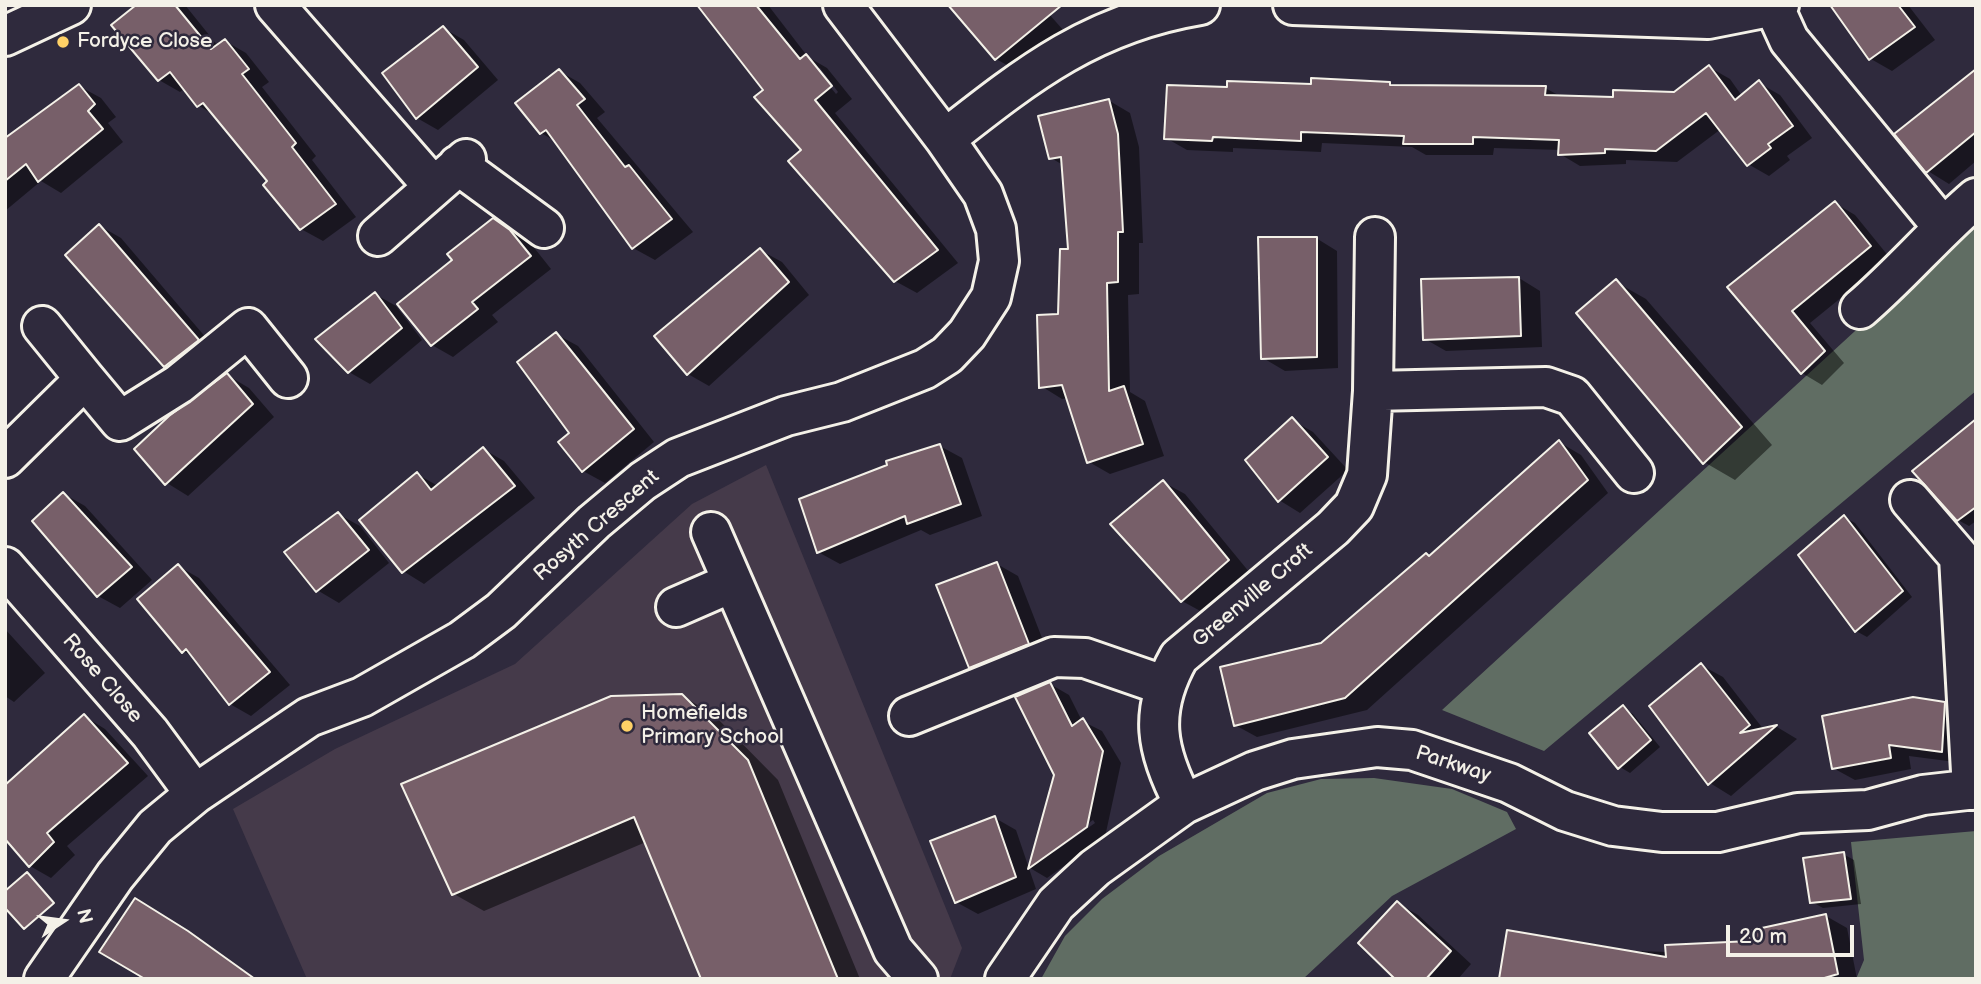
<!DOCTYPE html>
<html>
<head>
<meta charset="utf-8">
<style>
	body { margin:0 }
	#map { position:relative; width:1981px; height:984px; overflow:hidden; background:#2f2a3d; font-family:"Balsamiq Sans",sans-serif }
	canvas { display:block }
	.frame { position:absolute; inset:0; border:7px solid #f4f1e8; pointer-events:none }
	.north { position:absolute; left:28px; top:886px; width:70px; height:70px; -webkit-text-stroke:5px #2f2a3d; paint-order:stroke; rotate:77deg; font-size:19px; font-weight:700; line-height:28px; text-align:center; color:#f4f1e8 }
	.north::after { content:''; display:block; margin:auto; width:24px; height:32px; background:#f4f1e8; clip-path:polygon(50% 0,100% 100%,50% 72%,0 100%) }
	.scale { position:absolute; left:1726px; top:925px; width:128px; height:32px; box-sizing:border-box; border:4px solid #f4f1e8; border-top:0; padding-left:9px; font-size:21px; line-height:24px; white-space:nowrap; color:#f4f1e8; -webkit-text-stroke:5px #2f2a3d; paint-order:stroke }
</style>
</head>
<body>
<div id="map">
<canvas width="1981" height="984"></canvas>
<div class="frame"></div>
<div class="north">N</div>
<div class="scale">20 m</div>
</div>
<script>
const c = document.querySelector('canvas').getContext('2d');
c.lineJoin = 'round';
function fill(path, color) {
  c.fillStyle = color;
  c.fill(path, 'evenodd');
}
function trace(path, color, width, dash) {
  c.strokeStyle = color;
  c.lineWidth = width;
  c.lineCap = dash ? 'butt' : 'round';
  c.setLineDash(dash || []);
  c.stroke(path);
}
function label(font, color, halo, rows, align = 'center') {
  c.font = font + ' "Balsamiq Sans",sans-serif';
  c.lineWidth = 5;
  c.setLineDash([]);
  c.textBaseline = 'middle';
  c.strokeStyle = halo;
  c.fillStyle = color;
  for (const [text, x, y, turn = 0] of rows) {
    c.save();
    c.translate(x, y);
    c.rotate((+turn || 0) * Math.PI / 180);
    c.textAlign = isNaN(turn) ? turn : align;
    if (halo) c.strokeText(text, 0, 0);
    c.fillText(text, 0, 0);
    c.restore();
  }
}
fill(new Path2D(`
	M766,465L962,948L950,979H307L233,809L335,749L515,664L692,504Z`), '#453a4a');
fill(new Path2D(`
	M1976,220V391L1971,395L1544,751L1442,710Z
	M1374,778L1452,789L1507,812L1516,829L1392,896L1303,979H1041L1065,936L1102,899L1159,856L1267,793L1321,779Z
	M1976,831V975L1972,979H1856L1864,960L1851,842Z`), '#606d63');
fill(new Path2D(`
	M139,5H185L218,46L225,41L246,53L269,82L262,87L316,156L312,160L356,217L323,241L301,229L270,182L215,116L198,105L185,88L180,92L159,80Z
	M699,5H768L808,57L827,68L852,99L835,113L958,263L917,293L895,281L765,90ZM815,68H820L838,92L836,94Z
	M950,5H1041L1064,31L1016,70L996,59Z
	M1850,5H1908L1935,40L1892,71L1871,59L1839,15Z
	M443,28L464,40L498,80L438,130L417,118Z
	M1709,67L1730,79L1742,96L1759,83L1780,95L1812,138L1787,156L1790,160L1769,176L1748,164L1721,129L1677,162L1626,160V164L1580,166L1560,154V150L1494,148L1493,155H1426L1412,147L1322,143L1321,152L1233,148V152L1187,150L1166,138L1229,89L1390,84L1395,86L1545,88L1562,97L1614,98L1675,93Z
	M559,71L580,83L605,112L597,118L693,232L655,260L633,248L557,142L541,133Z
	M1976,72V161L1949,184L1928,171Z
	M79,86L101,98L116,117L108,123L123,142L61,193L41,181L5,211V138Z
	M1108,100L1130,113L1139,147L1143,243H1139V294L1128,295L1130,392L1145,401L1164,456L1110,474L1089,462L1068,398L1062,399L1041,386L1060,315L1070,251L1063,165L1051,158Z
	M1835,203L1855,215L1890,258L1810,323L1844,363L1822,385L1802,373L1729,287Z
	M493,220L532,245L551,269L492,315L498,322L453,357L432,345L454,260Z
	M100,226L121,238L219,353L187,378L165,366L67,256Z
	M1316,238L1337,251L1338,368L1285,371L1263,358Z
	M760,250L782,262L809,295L709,386L688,374Z
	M1519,278L1540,291L1542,347L1446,351L1425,339Z
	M1616,282L1646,299L1772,445L1735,480L1704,462Z
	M375,294L396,306L422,340L370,384L349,372Z
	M556,334L578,346L654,442L605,483L583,471L572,434Z
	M227,375L249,388L274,417L188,496L167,483Z
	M1292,420L1313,432L1348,470L1300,513L1279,500Z
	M1976,421V521L1969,526L1958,520L1915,471Z
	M1559,442L1581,455L1608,493L1367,710L1257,737L1235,725L1322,644L1430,557Z
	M940,446L962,458L982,516L930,535L921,530L840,564L818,552Z
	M483,449L504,461L535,498L424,584L403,571L417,474L438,486Z
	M1163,482L1185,494L1250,573L1204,613L1182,601L1113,524Z
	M64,494L85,506L152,580L120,608L98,596Z
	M338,514L360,526L389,563L339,603L317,590Z
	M1844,517L1855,523L1912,597L1867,637L1856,631L1801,555Z
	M997,564L1018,576L1049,656L992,679L970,667Z
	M178,566L199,578L290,685L251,716L230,704L197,659L183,651Z
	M5,629L45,673L14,702L5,696Z
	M1701,665L1723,677L1764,730L1777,727L1797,739L1731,796L1710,783Z
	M1050,684L1069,695L1082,721L1102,731L1121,763L1105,837L1047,878L1030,868L1055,775ZM1093,820L1095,823L1054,852V848Z
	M682,696L713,714L778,780L860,979H703L646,842L484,911L454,894Z
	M1945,703L1966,716L1963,763L1909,756L1911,769L1855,780L1833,768Z
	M1623,708L1633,714L1660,747L1630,773L1620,767Z
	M84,716L105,729L148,776L67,846L75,855L51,878L30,866Z
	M995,818L1016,830L1036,889L978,914L956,902Z
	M1843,854L1854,860L1861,904L1823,908L1812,902Z
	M1397,903L1418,915L1471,964L1458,979H1397Z
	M156,912L210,946L256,979H148Z
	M1826,916L1847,928L1857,979H1500L1608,950L1667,952L1752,942Z`), '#0007');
const building = new Path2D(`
	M136,5H175L211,49L225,39L249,69L242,74L296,143L292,147L336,204L300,230L263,185L267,181L203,103L197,107L170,72L158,81L111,25Z
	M697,5H756L800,59L806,54L832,86L815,100L938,250L894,282L788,161L801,150L754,97L763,90Z
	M948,5H1062L995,60Z
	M1830,5H1898L1915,27L1869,60Z
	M443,26L478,67L416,119L382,73Z
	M1709,65L1735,100L1759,80L1793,126L1768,144L1771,148L1747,166L1706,113L1656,151L1605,149V153L1558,155L1559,140L1473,137V144H1403L1404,136L1301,132V141L1213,137L1212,141L1164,139L1167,85L1227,87V81L1311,84V78L1390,82V85L1546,86L1545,95L1613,97V90L1674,92Z
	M559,69L585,99L577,105L625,167L629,165L672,219L632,249L546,130L540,134L515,103Z
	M1976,69V132L1926,173L1894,134Z
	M79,84L95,104L88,111L103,129L38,182L26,164L5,181V138Z
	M1109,99L1118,134L1123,232H1118V282L1107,283L1109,391L1124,386L1143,444L1087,463L1062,385L1039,388L1037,315L1058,314L1060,249H1068L1061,157L1049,159L1038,116Z
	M1835,201L1871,246L1792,311L1825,351L1801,374L1727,287Z
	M493,218L510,230L531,256L472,302L478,309L431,346L397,304L452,260L447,254Z
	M99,224L199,340L164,367L65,255Z
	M1258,237H1317V357L1261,359Z
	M760,248L789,282L687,375L654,336Z
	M1519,277L1521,336L1423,340L1421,279Z
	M1616,279L1742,427L1703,464L1576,313Z
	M375,292L402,328L348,373L315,339Z
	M556,332L634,429L582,472L558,442L569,433L517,362Z
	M227,373L253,404L165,485L134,449L169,416Z
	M1292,417L1328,457L1278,502L1245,460Z
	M1976,419V507L1957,521L1912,471Z
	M1559,440L1588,480L1345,698L1234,726L1220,667L1321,643L1426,553L1429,556Z
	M940,444L961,504L907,524L905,516L817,553L799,499L887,465L886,461Z
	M483,447L515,486L402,573L359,520L417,472L431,490Z
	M1163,480L1229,560L1181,602L1110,524Z
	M63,492L132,567L97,597L32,521Z
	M338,512L369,550L316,592L284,552Z
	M1844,515L1903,591L1855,632L1798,555Z
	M997,562L1029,644L969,668L936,585Z
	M178,564L270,672L229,705L186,649L182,653L137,599Z
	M1701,663L1750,725L1740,733L1777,725L1708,785L1649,706Z
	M1050,682L1072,726L1083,718L1103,751L1087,827L1028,869L1054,775L1015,697Z
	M682,694L748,760L838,979H701L634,817L452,895L401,784L611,696Z
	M1913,697L1945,702L1942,752L1889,745L1891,758L1832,769L1822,716Z
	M1623,705L1651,740L1618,769L1589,733Z
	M84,714L128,763L47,833L54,842L29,867L5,839V785Z
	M995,816L1016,877L955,903L930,841Z
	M1844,852L1851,899L1810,903L1803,858Z
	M27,872L54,903L24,929L5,908V891Z
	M135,898L188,931L255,979H145L99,952Z
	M1397,901L1451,951L1426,979H1395L1358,943Z
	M1826,914L1838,974L1821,979H1499L1507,930L1666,957L1665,945L1750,941L1748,931Z`);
fill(building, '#775f69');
trace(building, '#f4f1e8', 2);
const minor = new Path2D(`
	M275,5L433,186
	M1293,5L1708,19L1779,5
	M1774,7L1789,40L1942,226
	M5,36L71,5
	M945,139C1029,73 1092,23 1200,5
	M458,165L544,228
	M378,236L466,159
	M1860,309C1901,274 1935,233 1976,198
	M85,379L120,421L179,384L248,328L288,378
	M1373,391L1546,387L1572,396L1634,473
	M5,458L85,379L42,326
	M1910,500L1959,557L1972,790
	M711,532L893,950L918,979
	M5,567L150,733L195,794
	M676,607L731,583
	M909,716L1054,657L1085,658L1163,685
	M1184,804C1156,751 1148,712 1179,657L1333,528L1354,506L1367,475L1373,391L1375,237
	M44,979L115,876L155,827L195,794L309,717L362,697L462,640L501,611L594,522L643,481L678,458L786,416L842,402L925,369L947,355L967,334L991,297L999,261L996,229L983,194L945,139L843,5
	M1005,979L1056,904L1095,868L1184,804L1255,771L1293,759L1377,747L1412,750L1509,783L1565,811L1613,826L1662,832H1718L1798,813L1868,810L1923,795L1976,789`);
trace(minor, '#f4f1e8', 44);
trace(minor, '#2f2a3d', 38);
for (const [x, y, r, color] of [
	[63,42,7,"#ffd166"],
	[627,726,7,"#ffd166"]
]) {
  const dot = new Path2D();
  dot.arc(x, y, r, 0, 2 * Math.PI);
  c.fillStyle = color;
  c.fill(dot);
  trace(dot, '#2f2a3d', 2.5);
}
label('21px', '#f4f1e8', '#2f2a3d', [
	["Fordyce Close",77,42],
	["Homefields",641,714],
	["Primary School",641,738]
], 'left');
label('21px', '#f4f1e8', '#2f2a3d', [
	["Rosyth Crescent",597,526,-41],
	["Greenville Croft",1253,596,-40],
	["Rose Close",102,679,49],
	["Parkway",1453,765,18]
]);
</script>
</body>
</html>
